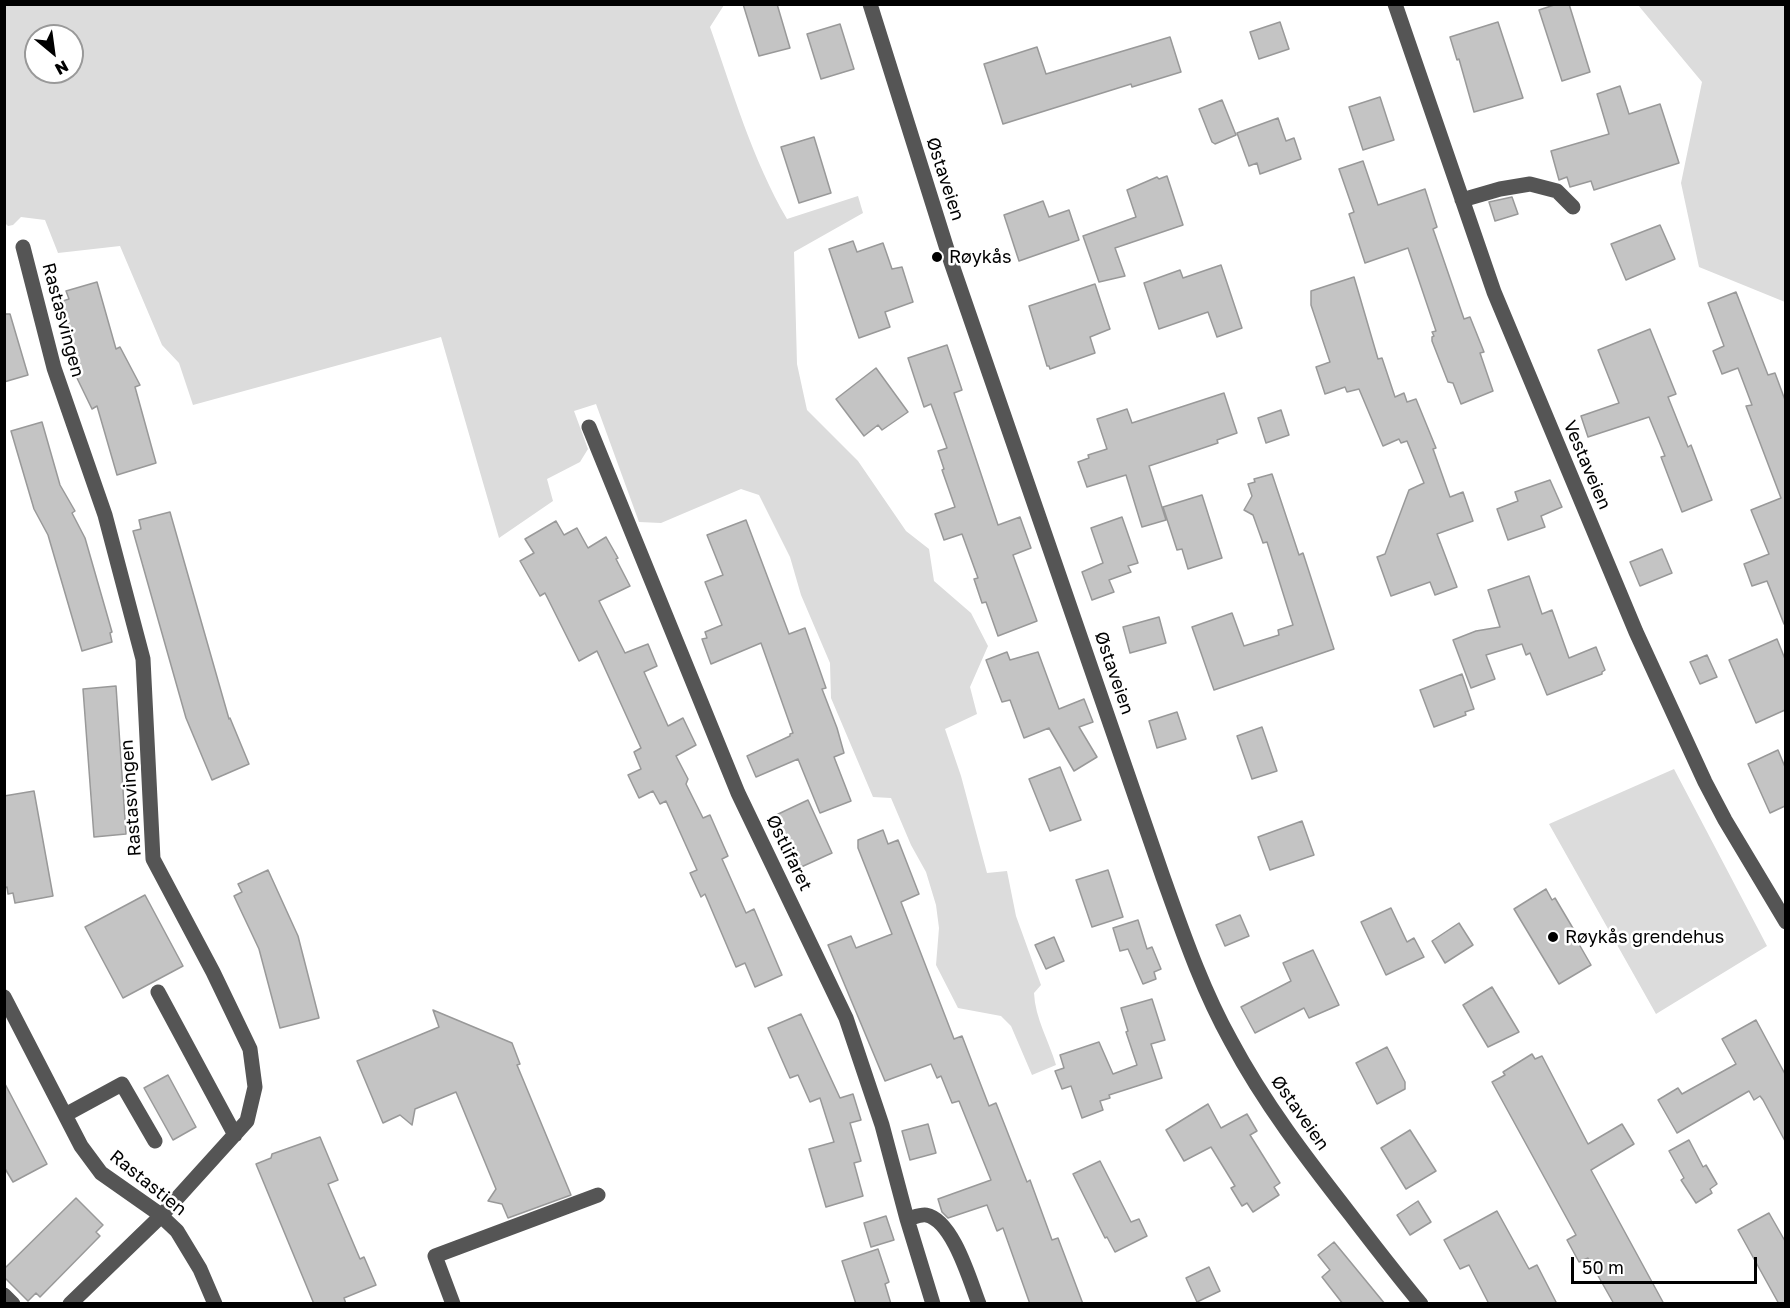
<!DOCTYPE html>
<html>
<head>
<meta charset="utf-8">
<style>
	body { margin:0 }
	#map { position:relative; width:1790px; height:1308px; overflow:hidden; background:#fff; font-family:"Golos Text",sans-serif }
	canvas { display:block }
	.frame { position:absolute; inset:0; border:6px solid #000; pointer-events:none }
	.north { position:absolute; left:24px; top:24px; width:60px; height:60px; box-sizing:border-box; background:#fff; border:2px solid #999; border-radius:50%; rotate:151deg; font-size:16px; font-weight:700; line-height:24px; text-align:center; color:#000 }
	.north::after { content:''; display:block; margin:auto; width:21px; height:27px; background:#000; clip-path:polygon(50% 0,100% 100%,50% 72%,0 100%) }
	.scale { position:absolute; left:1571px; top:1257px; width:186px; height:27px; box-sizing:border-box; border:3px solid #000; border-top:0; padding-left:8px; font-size:18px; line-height:21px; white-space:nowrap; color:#000; -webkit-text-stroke:4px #fff; paint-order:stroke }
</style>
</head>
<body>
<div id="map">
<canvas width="1790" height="1308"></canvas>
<div class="frame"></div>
<div class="north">N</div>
<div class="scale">50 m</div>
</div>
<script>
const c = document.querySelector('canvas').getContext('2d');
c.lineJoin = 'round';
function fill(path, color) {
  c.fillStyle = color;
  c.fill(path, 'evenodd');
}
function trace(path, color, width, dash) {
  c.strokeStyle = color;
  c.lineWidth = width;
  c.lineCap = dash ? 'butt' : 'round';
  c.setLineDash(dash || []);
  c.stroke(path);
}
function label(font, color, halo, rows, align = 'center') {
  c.font = font + ' "Golos Text",sans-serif';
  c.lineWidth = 5;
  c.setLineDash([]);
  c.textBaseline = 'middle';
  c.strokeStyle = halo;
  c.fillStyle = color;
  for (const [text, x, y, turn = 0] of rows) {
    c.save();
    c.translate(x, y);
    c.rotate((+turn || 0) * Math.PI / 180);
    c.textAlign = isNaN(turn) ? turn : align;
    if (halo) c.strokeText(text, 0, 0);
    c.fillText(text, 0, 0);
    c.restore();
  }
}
fill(new Path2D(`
	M4,5H724L710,27C733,92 752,159 787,219L858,196L863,213L794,252L797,364L807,410L858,461L906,531L929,549L934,581L971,613L988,646L970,687L977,714L945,729L961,776L987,873L1007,871L1016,916L1041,985L1034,993C1035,1018 1049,1041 1056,1065L1032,1075L1011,1026L1001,1016L958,1008L936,965L939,928L936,905L926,872L911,845L891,798L873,797L831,698L830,663L801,595L790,557L759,495L741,489L661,523L639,522L596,404L574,411L588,449L580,462L547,479L553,501L499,538L441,337L193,405L179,363L162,345L120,246L58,253L45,220L21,217L13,225L8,226L5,223ZM36,36H72V72H36Z
	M1638,5H1785V302L1699,267L1681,183L1702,82Z
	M1674,769L1767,946L1656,1014L1549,824Z`), '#dcdcdc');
const building = new Path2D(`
	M743,4H777L790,48L759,56Z
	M1557,4H1569L1590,72L1562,81L1539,10Z
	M1280,22L1289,49L1259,59L1250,32Z
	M1498,22L1523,98L1474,112L1459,59L1457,60L1450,37Z
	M840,24L854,69L821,79L807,34Z
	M1170,37L1181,72L1132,87L1131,84L1003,124L984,64L1037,47L1046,74Z
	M1620,86L1629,114L1660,104L1679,163L1594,190L1591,181L1570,187L1567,177L1559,180L1551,151L1609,134L1597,94Z
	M1380,97L1394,140L1363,150L1349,107Z
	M1222,100L1236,135L1215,144L1212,142L1199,109Z
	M1278,118L1286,141L1294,138L1301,159L1260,174L1257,163L1249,166L1237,133Z
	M814,137L831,193L799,203L781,147Z
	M1363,161L1378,205L1425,189L1437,227L1433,229L1464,319L1470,317L1484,352L1480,353L1493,391L1461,404L1453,383L1448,382L1432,341V337L1434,336L1432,332L1436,331L1408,248L1365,263L1349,214L1354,212L1339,169Z
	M1167,176L1183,225L1115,248L1125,276L1099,282L1083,236L1136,217L1127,190L1157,177L1159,179Z
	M1512,197L1518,214L1495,221L1489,202Z
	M1043,201L1049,217L1069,210L1079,240L1019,261L1004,215Z
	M1660,225L1675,259L1626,280L1611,244Z
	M853,241L857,252L883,243L892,269L902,267L913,302L885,312L890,327L859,338L829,249Z
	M1221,265L1242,328L1217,337L1208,312L1159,329L1144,283L1180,270L1183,278Z
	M1354,277L1378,359L1382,358L1395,397L1404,393L1407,402L1416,399L1436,448L1433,449L1450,497L1463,492L1473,521L1437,534L1457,587L1435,595L1430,582L1391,596L1377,557L1385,554L1409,490L1424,483L1407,441L1401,443L1399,439L1383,446L1359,389L1347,392L1345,387L1325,394L1316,367L1330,362L1311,305V291Z
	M97,282L116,349L120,347L140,385L135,387L156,463L117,475L97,406L92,409L76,376L81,374L60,302L69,299L66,291Z
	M1095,284L1110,329L1090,337L1095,353L1050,369L1049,366H1047L1029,306Z
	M1736,292L1768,375L1775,373L1785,400V623L1784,624L1767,581L1752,586L1744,564L1769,554L1751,510L1781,498L1746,406L1752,405L1738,368L1722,374L1713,351L1724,346L1708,303Z
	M4,314H10L28,375L4,382Z
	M1650,329L1676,394L1668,397L1688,447L1691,445L1712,500L1682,512L1661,457L1665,456L1649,417L1588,437L1581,416L1619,403L1598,350Z
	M947,345L962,390L954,393L998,525L1020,517L1031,548L1013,555L1037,621L998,636L986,602L982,603L974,579L978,578L962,534L944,540L935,514L955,507L942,470L944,469L938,451L947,448L931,404L924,407L908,358Z
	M876,368L908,412L882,430L878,425L864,436L836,399Z
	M1224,393L1237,433L1217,440L1218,443L1149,466L1166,520L1142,527L1126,475L1087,487L1078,462L1089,458L1088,455L1107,449L1097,419L1127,409L1132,423Z
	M1281,410L1289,435L1266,443L1258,418Z
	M42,422L60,485L75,511L72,513L85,538L112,632L110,633L112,642L82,651L48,535L34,509L11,431Z
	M1272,474L1299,555L1303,553L1334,649L1214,690L1192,627L1232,613L1244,646L1279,635L1278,630L1293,625L1267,542L1263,543L1253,515L1244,510L1252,496L1248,484L1255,482L1254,479Z
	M1550,480L1562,507L1541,516L1545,527L1508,540L1497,509L1518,501L1515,492Z
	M1202,495L1222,558L1188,569L1182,549L1177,550L1163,507Z
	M170,512L229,719L230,718L249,764L212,780L186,718L133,531L141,529L139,520Z
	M1122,517L1138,563L1128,566L1131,572L1109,580L1114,592L1092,600L1082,572L1103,563L1091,528Z
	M746,520L789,634L805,628L826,688L822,689L837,728L844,753L834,757L851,801L820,813L798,759L756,777L747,756L790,736V734L793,733L761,643L711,664L702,639L707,638L705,632L722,625L705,582L723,575L707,535Z
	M556,521L564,535L577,528L588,548L606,537L618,558L616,559L630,586L599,601L625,653L648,644L657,666L644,672L668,726L683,718L696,745L676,756L688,779L686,784L703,818L710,815L728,856L722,859L746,913L754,909L782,975L755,987L745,963L736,967L705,894L701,897L690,873L697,870L666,801L660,804L653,791L639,798L628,775L641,769L634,752L641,748L597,651L579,661L545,593L540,596L520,561L534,553L525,539Z
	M1662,549L1672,573L1640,586L1630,562Z
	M1529,576L1542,614L1552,610L1569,658L1596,647L1605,670L1602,672V674L1547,695L1530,653L1526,655L1522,644L1486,655L1495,679L1471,688L1453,640L1476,631L1500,627L1488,590Z
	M1159,617L1166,643L1130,653L1123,627Z
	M1777,639L1785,659V710L1756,723L1729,660Z
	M1007,652L1010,660L1038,652L1059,709L1084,699L1093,722L1079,727L1097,757L1074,771L1049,728L1024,738L1010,700L1002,702L986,660Z
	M1707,655L1717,677L1700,684L1690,662Z
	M1462,674L1474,709L1465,712L1466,715L1434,727L1420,690Z
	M116,686L126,834L94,837L83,689Z
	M1177,712L1186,739L1157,748L1149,721Z
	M1262,727L1277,771L1252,779L1237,736Z
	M1778,750L1785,767V806L1770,813L1748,764Z
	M1060,767L1081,820L1050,831L1029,779Z
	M34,791L53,896L15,903L13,893L8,894L7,887L4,888V796Z
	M808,800L832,853L799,868L774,816Z
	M1302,821L1314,855L1270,870L1258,837Z
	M883,830L888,844L898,840L919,894L901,902L954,1039L962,1036L989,1106L996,1103L1027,1182L1030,1180L1052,1240L1058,1238L1083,1304H1030L1003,1228L997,1231L987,1205L948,1218L942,1212L938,1199L991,1180L959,1101L952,1103L941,1076L937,1078L931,1064L885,1081L828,945L851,936L856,948L892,934L858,848V840Z
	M268,870L298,936L319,1018L280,1028L259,949L234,896L242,892L238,884Z
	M1108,870L1123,917L1092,927L1076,880Z
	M1546,889L1552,900L1555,898L1574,930L1572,932L1591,965L1559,984L1514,909Z
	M145,895L183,966L123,998L85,927Z
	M1391,908L1407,942L1414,938L1424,957L1386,975L1361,922Z
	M1240,915L1249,936L1225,946L1216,925Z
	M1138,920L1147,949L1152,947L1161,969L1154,972L1156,979L1143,984L1128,949L1120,951L1113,928Z
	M1459,923L1473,945L1445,963L1432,941Z
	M1054,937L1064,961L1046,969L1035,945Z
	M1313,950L1339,1005L1309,1018L1304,1008L1255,1033L1241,1007L1291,981L1283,963Z
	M1492,987L1519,1032L1488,1047L1463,1005Z
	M1152,999L1165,1040L1151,1044L1162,1078L1109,1095L1110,1098L1100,1101L1103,1110L1082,1118L1071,1086L1062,1089L1055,1071L1064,1068L1060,1055L1099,1042L1113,1074L1137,1065L1126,1032L1128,1031L1121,1008Z
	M433,1010L512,1043L520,1064L517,1065L571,1195L508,1218L502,1204L488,1201L496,1189L456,1092L415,1109L412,1125L400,1115L383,1123L357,1061L439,1027Z
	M801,1014L840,1098L853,1094L861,1120L850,1123L861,1161L854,1163L863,1196L826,1207L809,1149L834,1142L820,1098L810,1102L798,1075L790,1078L768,1028Z
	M1756,1020L1785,1074V1141L1763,1100L1760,1096L1754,1100L1749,1091L1677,1133L1658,1100L1678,1088L1682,1094L1736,1064L1722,1039Z
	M1387,1047L1405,1082V1089L1377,1104L1356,1063Z
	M1532,1054L1535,1059L1542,1056L1588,1144L1622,1124L1634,1144L1591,1170L1664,1304H1614L1588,1258L1579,1262L1567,1240L1576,1235L1492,1082L1505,1075L1503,1072Z
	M168,1075L196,1127L173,1140L144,1088Z
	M4,1082L47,1164L13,1182L4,1167Z
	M1208,1104L1221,1128L1247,1114L1257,1131L1250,1135L1280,1183L1274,1187L1279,1195L1253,1212L1247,1203L1242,1206L1231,1188L1235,1186L1211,1147L1184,1161L1166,1130Z
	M928,1124L936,1153L910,1160L902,1131Z
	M1410,1130L1436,1171L1406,1189L1381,1148Z
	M320,1137L338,1180L328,1184L360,1259L364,1257L376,1285L344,1298L346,1304H314L256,1164L271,1158L272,1154Z
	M1689,1140L1703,1167L1706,1165L1717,1184L1710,1189L1712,1193L1696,1203L1681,1180L1684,1178L1669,1151Z
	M1100,1161L1131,1222L1139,1219L1147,1236L1115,1252L1107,1237L1105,1238L1073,1174Z
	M76,1198L103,1225L96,1232L100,1236L40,1297L36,1293L28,1301L4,1277V1269Z
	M1418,1201L1431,1222L1410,1235L1397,1215Z
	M1497,1211L1529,1269L1537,1265L1557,1304H1489L1469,1265L1460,1269L1444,1240Z
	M1769,1213L1785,1241V1304H1779L1738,1230Z
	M886,1216L894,1240L871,1247L864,1223Z
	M1334,1242L1348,1259L1385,1304H1343L1322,1277L1330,1270L1318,1255Z
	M878,1249L889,1282L885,1284L891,1304H856L842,1261Z
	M1209,1267L1220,1291L1197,1302L1186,1278Z`);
fill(building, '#c4c4c4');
trace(building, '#999', 1.5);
trace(new Path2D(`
	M870,4L951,262L1163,877C1183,933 1202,989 1231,1041C1264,1103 1307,1159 1350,1214C1373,1244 1396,1274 1421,1304
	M1395,4L1494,292L1636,632L1705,782L1725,820L1786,922
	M1462,200L1500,189L1530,184L1557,191L1573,207
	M23,247L54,368L105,515L143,659L153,859L213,972L250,1049L255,1087L247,1121L161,1216L70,1304
	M589,427L738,793L846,1018L882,1125L907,1219L933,1304
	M158,992L235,1135
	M4,997L81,1146L101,1173L158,1213L177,1231L200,1269L215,1304
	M65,1115L122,1084L155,1141
	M907,1219C912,1218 921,1214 926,1215C953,1220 970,1281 979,1304
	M4,1295L13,1304
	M453,1304L435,1256L598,1195`), '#555', 15);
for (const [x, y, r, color] of [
	[937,257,6,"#000"],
	[1553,937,6,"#000"]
]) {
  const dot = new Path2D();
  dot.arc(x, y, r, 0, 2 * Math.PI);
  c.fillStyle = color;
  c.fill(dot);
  trace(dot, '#fff', 2);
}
label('18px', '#000', '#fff', [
	["Østaveien",945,179,72],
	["Rastasvingen",63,320,75],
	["Vestaveien",1587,465,67],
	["Østaveien",1114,673,71],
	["Rastasvingen",131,798,-94],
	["Østlifaret",789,853,64],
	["Østaveien",1300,1113,55],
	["Rastastien",148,1183,39]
]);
label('18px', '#000', '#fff', [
	["Røykås",949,257],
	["Røykås grendehus",1565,937]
], 'left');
</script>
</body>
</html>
